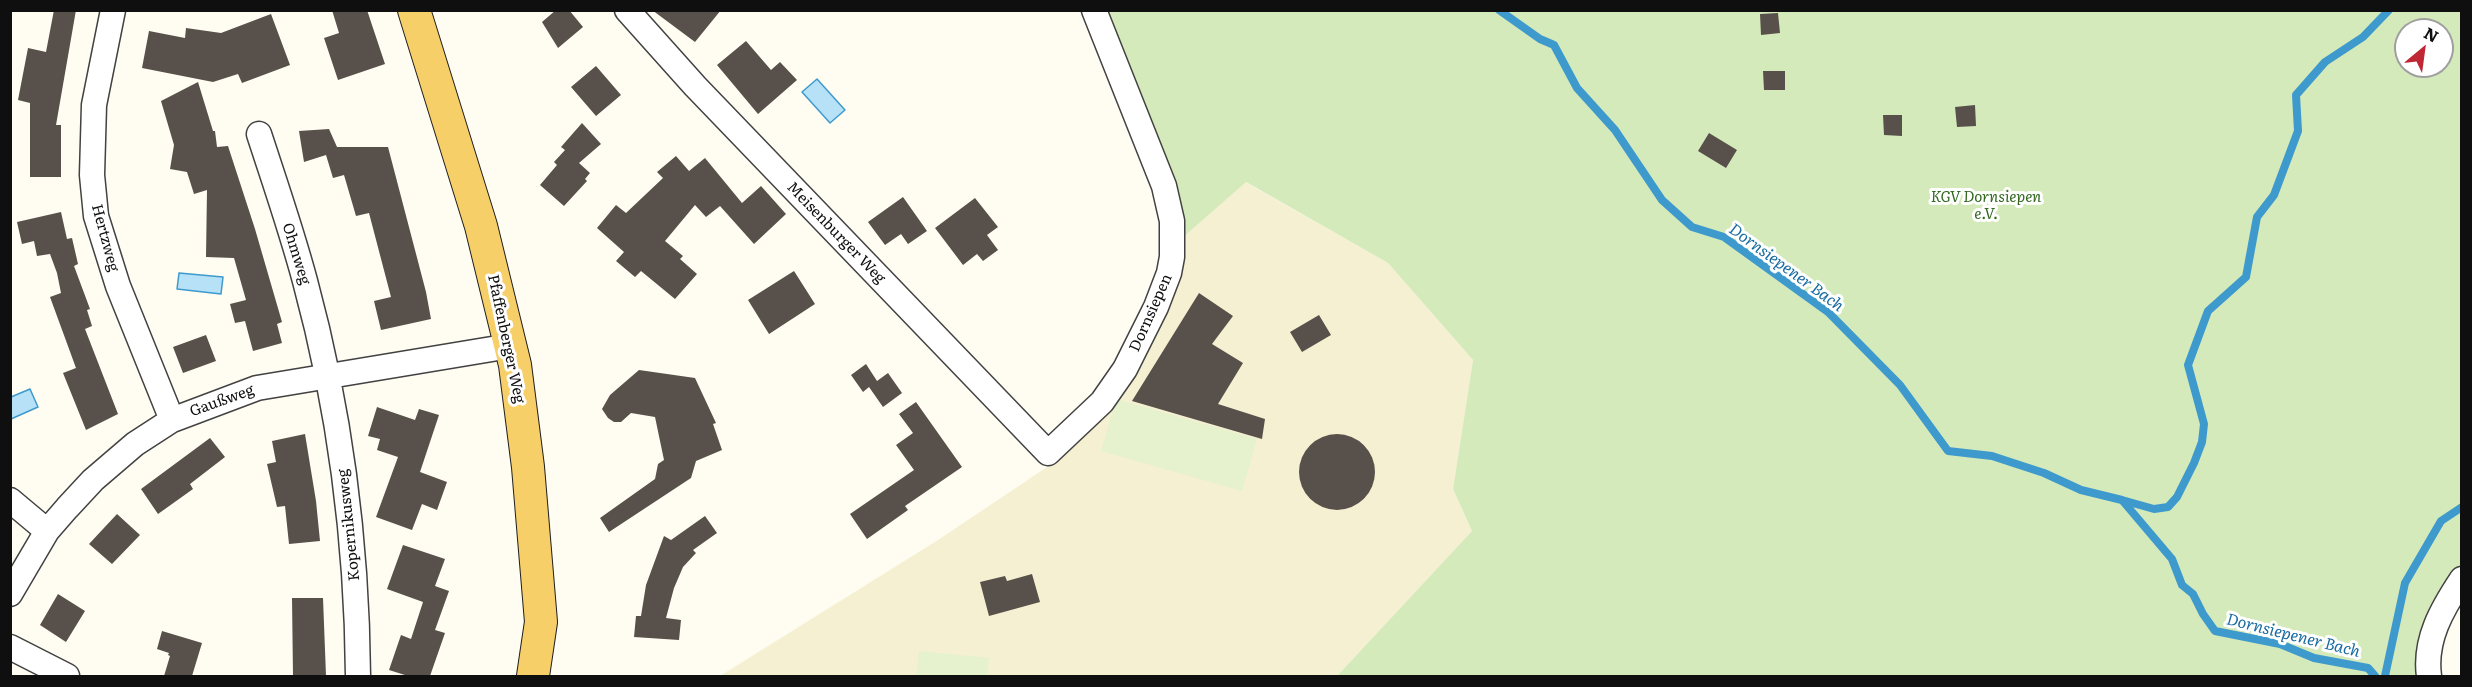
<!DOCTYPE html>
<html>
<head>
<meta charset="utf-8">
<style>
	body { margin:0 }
	#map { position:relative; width:2472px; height:687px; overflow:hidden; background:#fffcf1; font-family:Literata,serif }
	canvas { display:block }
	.frame { position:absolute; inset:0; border:12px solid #0f0f0f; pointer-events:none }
	.north { position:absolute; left:2394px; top:18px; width:60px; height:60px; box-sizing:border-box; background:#fff; border:2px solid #9f9f9f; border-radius:50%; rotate:29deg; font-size:16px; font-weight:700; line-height:24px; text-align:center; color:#0f0f0f }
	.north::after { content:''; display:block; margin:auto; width:21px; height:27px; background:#bf2735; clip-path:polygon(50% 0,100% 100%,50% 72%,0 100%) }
</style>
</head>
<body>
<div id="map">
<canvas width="2472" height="687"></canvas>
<div class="frame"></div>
<div class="north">N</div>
</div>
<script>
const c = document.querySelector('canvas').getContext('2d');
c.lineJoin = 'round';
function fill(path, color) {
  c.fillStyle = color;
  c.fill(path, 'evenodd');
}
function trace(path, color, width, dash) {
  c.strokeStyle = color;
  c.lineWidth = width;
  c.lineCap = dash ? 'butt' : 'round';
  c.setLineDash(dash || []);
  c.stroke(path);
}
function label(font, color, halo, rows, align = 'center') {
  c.font = font + ' Literata,serif';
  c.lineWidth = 6;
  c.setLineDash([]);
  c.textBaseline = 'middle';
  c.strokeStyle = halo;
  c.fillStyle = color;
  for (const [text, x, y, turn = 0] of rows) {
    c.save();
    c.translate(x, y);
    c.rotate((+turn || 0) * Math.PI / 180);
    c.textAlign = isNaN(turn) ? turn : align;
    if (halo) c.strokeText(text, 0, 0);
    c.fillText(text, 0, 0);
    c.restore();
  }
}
fill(new Path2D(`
	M1245,182L1388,263L1473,360L1453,489L1472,531L1337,676H720L938,540L1059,459L1105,406L1181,239Z`), '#f5f0d1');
fill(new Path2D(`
	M1103,11H2461V566L2441,597L2422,676H1337L1472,531L1453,489L1473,360L1388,263L1246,182L1181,239ZM2406,30H2442V66H2406Z`), '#d5eabb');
fill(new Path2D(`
	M1116,399L1257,439L1242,491L1101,451Z
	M919,651L989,658L987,676H916Z`), '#e6f1cd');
const water = new Path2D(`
	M817,79L845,110L830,123L802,92Z
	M179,273L223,277L221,294L177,289Z
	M30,389L38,407L11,419V397Z`);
fill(water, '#b6e1f6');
trace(water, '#3e9acd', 1.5);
trace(new Path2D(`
	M1499,10L1540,39L1554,45L1577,88L1615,130L1662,200L1692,227L1724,237L1828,312L1900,385L1948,451L1992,456L2044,473L2081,490L2122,500L2172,559L2182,585L2193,594L2203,614L2215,631L2280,644L2314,658L2368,668L2375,676
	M2122,500L2154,509L2168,507L2177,497L2194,463L2202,442L2204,424L2188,365L2208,311L2246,277L2257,217L2274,195L2298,131L2296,95L2325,62L2363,37L2389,10
	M2385,676L2405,583L2441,521L2462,507`), '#3e9acd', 8);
fill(new Path2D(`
	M54,10H76L56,125H61V177H30V103L18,100L28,48L46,52Z
	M332,10H367L385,64L338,80L324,38L339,33Z
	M556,10H569L583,27L558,48L542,22Z
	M652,10H721L695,42Z
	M1778,13L1780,33L1761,35L1760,14Z
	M271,14L290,65L242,83L238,74L213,82L142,68L149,31L185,38L186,28L221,33Z
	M746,41L771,70L780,62L797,80L758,114L717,65Z
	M596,66L621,95L596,116L571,87Z
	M1763,71H1785V90H1764Z
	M198,82L213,131H215L217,147L228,146L255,229L282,322L277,324L282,343L253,351L245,321L235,323L230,304L246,300L234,258L206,257L207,190L194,194L187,172L170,169L174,145L161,101Z
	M1975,105L1976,126L1957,127L1955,107Z
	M1883,115H1902V136L1884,135Z
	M582,123L601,144L579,163L590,173L585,179L587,181L564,206L540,185L557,165L554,162L565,150L561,147Z
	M329,129L337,147H388L426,292L431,319L381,330L374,301L391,297L369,213L356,216L344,175L333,178L326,155L304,162L299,131Z
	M1709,133L1737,150L1726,168L1698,151Z
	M676,156L689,171L705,158L742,203L761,186L786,214L754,244L720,206L706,217L695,205L665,241L683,256L680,259L697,274L675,299L641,271L635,277L616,261L624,252L597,228L616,205L626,213L663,178L657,172Z
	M903,197L927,231L908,244L901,234L885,245L868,222Z
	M975,198L998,227L987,235L998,250L983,261L977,254L963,265L935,228Z
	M61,212L67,239L72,238L78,264L74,266L90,309L87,310L92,326L85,329L118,414L86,430L63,373L76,368L50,297L61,293L57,273L50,254L37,256L34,241L22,244L17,222Z
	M794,271L815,304L769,334L748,300Z
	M1199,293L1233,316L1212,344L1243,363L1218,404L1265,419L1262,439L1132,401Z
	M1319,315L1331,335L1302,352L1290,332Z
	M206,335L216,361L183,373L173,347Z
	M866,364L877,381L888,373L902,393L883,407L869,387L863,392L851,375Z
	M639,370L695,378L716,423L713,424L722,450L696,461L691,478L609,532L600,518L655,479L658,464L664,460L655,417L631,413L621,422H614L608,418L602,409L610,395Z
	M916,402L962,467L905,506L908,510L867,539L850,514L914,470L896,445L913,433L899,414Z
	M377,407L415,420L419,409L439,415L420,472L447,482L437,510L422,504L412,530L376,517L398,457L377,450L380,439L368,436Z
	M305,434L316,501L320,541L289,544L285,506L277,507L267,464L276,462L272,441Z
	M1299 472a38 38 0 1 1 76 0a38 38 0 1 1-76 0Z
	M210,438L225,457L190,484L193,489L158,514L141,489Z
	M117,514L140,535L112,564L89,544Z
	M705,516L717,533L693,550L696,553L683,567L674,588L666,618L681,620L679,640L634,637L636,616H641L646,585L664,536L671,540Z
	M403,545L445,559L435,586L449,591L435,630L445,633L430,676H408L389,670L401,635L411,639L423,602L387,589Z
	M1032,574L1040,602L989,616L980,582L1005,576L1007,581Z
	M58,594L85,611L66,642L40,625Z
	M292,598H323L326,676H293Z
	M162,631L202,643L192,676H164L170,656L168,655L169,653L157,649Z`), '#58504b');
const minor = new Path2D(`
	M113,10L94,105L92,175L96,216L118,286L172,420
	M627,10L695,86L1048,453L1102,402L1125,369L1156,307L1169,273L1172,257V221L1164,186L1094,10
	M259,134C275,183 292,232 305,281C340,410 357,544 358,676
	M10,500L47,531
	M10,594L47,531L67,508L93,480L135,444L172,420L257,388L510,346
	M10,647L67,676
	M2429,676C2424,640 2442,609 2462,579`);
const major = new Path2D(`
	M414,10L481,226L515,365L528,467L541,622L533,676`);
trace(minor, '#424242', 27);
trace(major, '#202020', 34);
trace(minor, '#fff', 24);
trace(major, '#f7cf69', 32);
label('italic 15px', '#31671f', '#fff', [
	["KGV Dornsiepen",1986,198],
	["e.V.",1986,215]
]);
label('15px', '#0f0f0f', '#fff', [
	["Meisenburger Weg",836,233,46],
	["Hertzweg",105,238,75],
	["Ohmweg",296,254,73],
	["Dornsiepen",1151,313,-66],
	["Pfaffenberger Weg",506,339,78],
	["Gaußweg",222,401,-20],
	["Kopernikusweg",349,525,-96]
]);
label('italic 16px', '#186ba1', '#fff', [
	["Dornsiepener Bach",1786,268,36],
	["Dornsiepener Bach",2293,636,14]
]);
</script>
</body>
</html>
